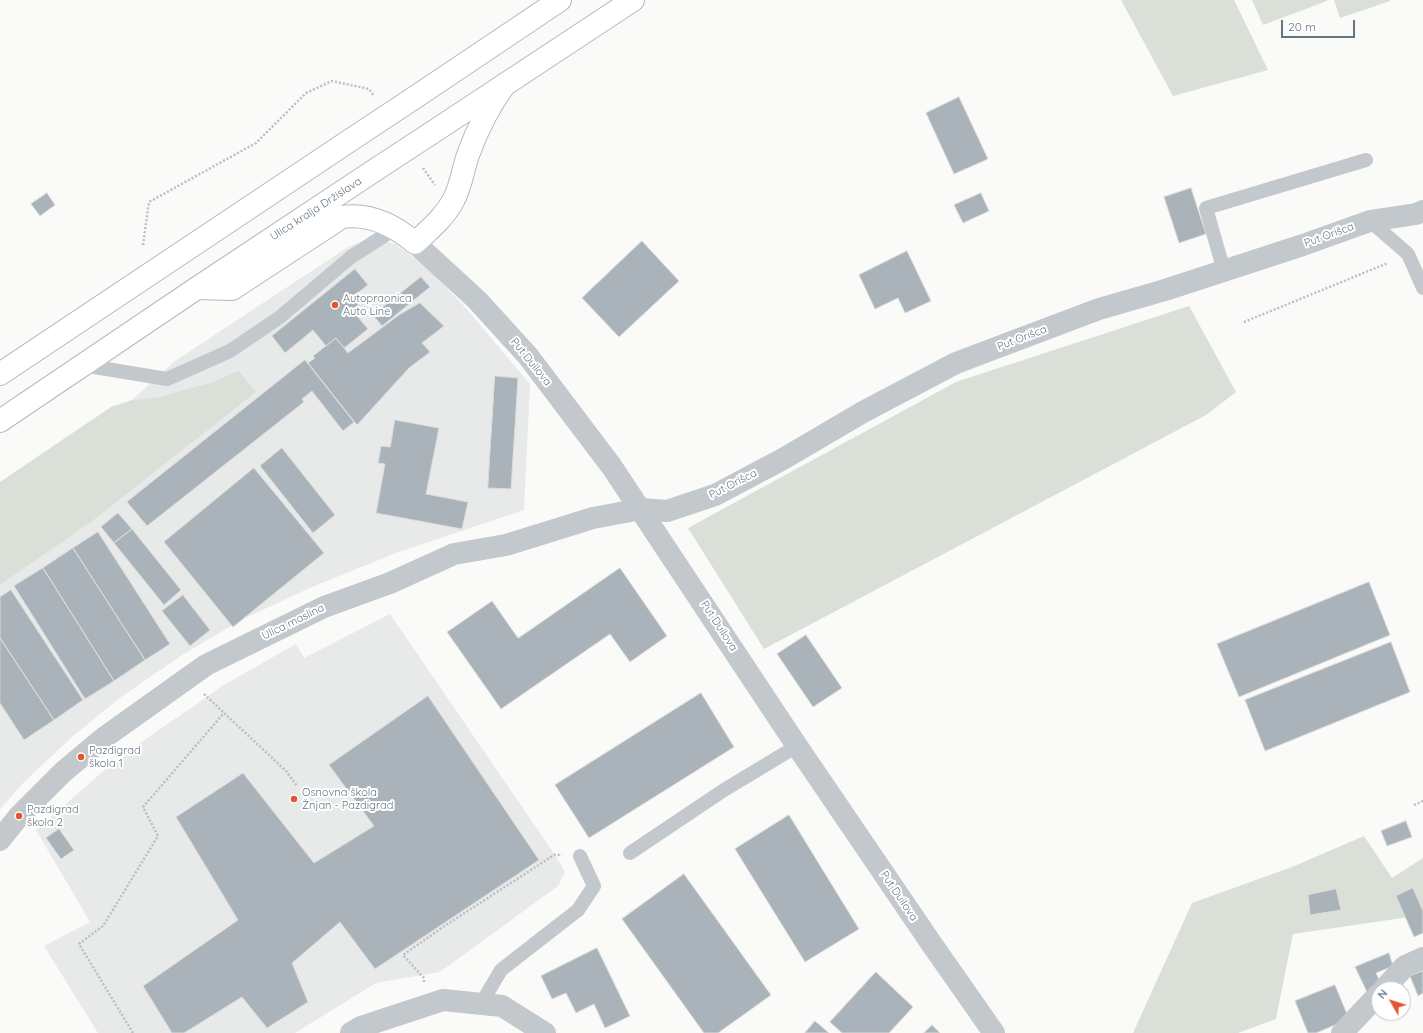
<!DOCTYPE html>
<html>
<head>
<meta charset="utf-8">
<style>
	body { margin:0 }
	#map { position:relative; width:1423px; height:1033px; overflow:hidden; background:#fafaf8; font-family:Quicksand,sans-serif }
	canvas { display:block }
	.north { position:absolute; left:1371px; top:981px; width:40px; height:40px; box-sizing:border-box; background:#fff; border:1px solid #c1c8cd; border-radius:50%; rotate:309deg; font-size:11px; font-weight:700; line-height:16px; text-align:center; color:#657683 }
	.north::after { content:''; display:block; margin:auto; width:14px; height:18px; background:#e4572e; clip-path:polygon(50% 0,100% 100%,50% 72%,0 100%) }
	.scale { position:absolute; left:1281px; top:20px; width:74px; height:18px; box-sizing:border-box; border:2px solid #657683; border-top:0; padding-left:5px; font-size:12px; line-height:14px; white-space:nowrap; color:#657683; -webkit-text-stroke:3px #fff; paint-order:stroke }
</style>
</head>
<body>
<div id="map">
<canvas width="1423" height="1033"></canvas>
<div class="north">N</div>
<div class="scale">20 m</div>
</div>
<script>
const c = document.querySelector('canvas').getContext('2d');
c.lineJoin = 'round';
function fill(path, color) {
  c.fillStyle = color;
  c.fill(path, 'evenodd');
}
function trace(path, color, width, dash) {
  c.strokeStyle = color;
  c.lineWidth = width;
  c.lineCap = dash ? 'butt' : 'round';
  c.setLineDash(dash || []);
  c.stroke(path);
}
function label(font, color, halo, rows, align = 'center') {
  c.font = font + ' Quicksand,sans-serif';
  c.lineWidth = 4;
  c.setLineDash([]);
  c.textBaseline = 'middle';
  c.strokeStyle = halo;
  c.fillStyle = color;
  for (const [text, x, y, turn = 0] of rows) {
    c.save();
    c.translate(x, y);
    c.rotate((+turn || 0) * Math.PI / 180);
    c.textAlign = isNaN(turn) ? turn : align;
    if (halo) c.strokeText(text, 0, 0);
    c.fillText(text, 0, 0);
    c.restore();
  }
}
fill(new Path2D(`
	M371,238L395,244L427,267L464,306L530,384L524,510L396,553L312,587L243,619L182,655L121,697L72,737L25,781L0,809V585L87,525L238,371L213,382L189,389L159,397L132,400L175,361L348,247Z
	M390,614L557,858L565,872L558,886L440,972L376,983L295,1033H98L44,946L90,922L36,830L108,767L154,733L197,704L222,686L296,644L304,658Z`), '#e8e9e9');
fill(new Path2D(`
	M1121,0H1234L1268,70L1173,96Z
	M1252,0H1327V1L1263,25Z
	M1334,0H1390V1L1340,18Z
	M1189,306L1236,392L1206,415L764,649L688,528L956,382Z
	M238,371L256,392L87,525L0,585V482L111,407L132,400L159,397L213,382Z
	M1364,836L1392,878L1423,858V915L1293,934L1276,1019L1238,1033H1133L1192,903L1292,867Z`), '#dadfd7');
const building = new Path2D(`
	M959,97L988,159L954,174L926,113Z
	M1191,188L1206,234L1179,243L1164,197Z
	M47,193L55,205L40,216L31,204Z
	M981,193L989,211L963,223L954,205Z
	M642,241L679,281L619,337L582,298Z
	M907,251L931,301L905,313L898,298L875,309L859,275Z
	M355,269L368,285L352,297L364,312L358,317L368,329L344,348L336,338L326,346L313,330L285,353L272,336Z
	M421,277L430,287L382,326L373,315Z
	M420,303L444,326L422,343L430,352L409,368L357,425L308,363L315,358L313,356L336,338L348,353L399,315Z
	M305,360L354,422L343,431L312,391L302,399L304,402L147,526L127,502Z
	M495,376L518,378L511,489L488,488Z
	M395,420L439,428L426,494L468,502L462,529L376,513L385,464L378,463L381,446L390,447Z
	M282,448L335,515L313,533L260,466Z
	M254,468L324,553L233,627L164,542Z
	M118,513L132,529L114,543L101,527Z
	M132,529L181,590L164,605L114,543Z
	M98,532L170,644L145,660L73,548Z
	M73,548L145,660L114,681L43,568Z
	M43,568L114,681L85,699L14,586Z
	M620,568L667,636L630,662L610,634L501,709L447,632L492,601L518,638Z
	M1369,582L1390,635L1239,697L1217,644Z
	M11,590L83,700L54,720L0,638V597Z
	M183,595L210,630L190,646L162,611Z
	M806,635L842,688L813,707L777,654Z
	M0,638L54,720L24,740L0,703Z
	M1391,642L1410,692L1265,751L1245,700Z
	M701,693L734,747L589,838L555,785Z
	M428,696L539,860L375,969L340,922L292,963L308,1002L267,1028L242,997L184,1033H172L143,986L238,920L176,817L243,773L314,863L374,826L329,765Z
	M789,815L859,929L805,962L735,849Z
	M1406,821L1412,837L1387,846L1381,831Z
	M59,829L74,850L61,859L46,838Z
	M684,874L771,995L718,1033H704L622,919Z
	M1413,888L1423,911V933L1414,937L1396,896Z
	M1336,889L1341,910L1310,915L1308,895Z
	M597,948L630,1016L605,1028L594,1004L576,1013L566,993L552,999L541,976Z
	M1389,953L1393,966L1376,973L1381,984L1367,992L1355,967Z
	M1423,971V993L1418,996L1410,976Z
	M876,972L913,1007L889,1033H842L830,1022Z
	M1335,985L1349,1019L1316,1033H1308L1295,1001Z
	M815,1021L829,1033H805Z
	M932,1025L940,1033H924Z`);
fill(building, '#aab3b9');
trace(building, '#dcdcda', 1);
const trunk = new Path2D(`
	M411,100L560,0
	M430,134L633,0
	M197,288L232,289L342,217C370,213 394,225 415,243C429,230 445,217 454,199C461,186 463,169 468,155C477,130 489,106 505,84
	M0,374L352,139
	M0,421L197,288L372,172`);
trace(trunk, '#b4b9bd', 24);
trace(new Path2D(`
	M423,168L435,185
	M143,245L149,202L256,143L306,93L332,81L369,89L374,96
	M1244,322L1388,263
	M204,694L286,771L297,786
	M1414,805L1423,801
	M424,982V978L403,955L443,927L554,855H562
	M133,1033L79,944L103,926L158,836L143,807L224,713`), '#bbbfc2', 2.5, [2, 2]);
trace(new Path2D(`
	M1370,221L1408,254L1423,288
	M1224,271L1206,208L1366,160
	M82,365L167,379L230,351L280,317L351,257L396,228
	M630,853L724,790L797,746
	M481,1004L501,970L578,910L594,886L580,856`), '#c3c8cc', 14);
trace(new Path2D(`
	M415,243L477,300L528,356L612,467L797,746L931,943L994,1033
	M0,840L19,816L63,772L105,737L206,665L324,607L390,583L454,554L506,545L593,518L641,509L667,511L715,495L783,459L863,412L956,363L1099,309L1165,290L1303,245L1370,221L1416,214L1423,211
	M1384,989L1405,966L1423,958
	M351,1033L361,1027L443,1000L502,1006L545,1033
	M1342,1033L1379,994`), '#c3c8cc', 22);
trace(trunk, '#fff', 22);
const trunkBridge = new Path2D(`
	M352,139L411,100
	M372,172L430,134`);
trace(trunkBridge, '#b4b9bd', 24, []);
trace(trunkBridge, '#fff', 22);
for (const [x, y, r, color] of [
	[335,305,4,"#e4572e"],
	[81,757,4,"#e4572e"],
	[294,799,4,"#e4572e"],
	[19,816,4,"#e4572e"]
]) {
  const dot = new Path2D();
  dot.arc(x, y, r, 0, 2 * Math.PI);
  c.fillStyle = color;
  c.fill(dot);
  trace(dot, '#fff', 1.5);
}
label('11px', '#657683', '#fff', [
	["Ulica kralja Držislava",316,209,-33],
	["Put Orišca",1329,235,-20],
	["Put Orišca",1022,338,-21],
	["Put Duilova",531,362,51],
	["Put Orišca",733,484,-27],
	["Ulica maslina",293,622,-26],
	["Put Duilova",719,626,57],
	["Put Duilova",899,896,56]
]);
label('11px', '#657683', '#fff', [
	["Autopraonica",343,299],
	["Auto Line",343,312],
	["Pazdigrad",89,751],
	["škola 1",89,764],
	["Osnovna škola",302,793],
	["Žnjan - Pazdigrad",302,806],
	["Pazdigrad",27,810],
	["škola 2",27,823]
], 'left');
</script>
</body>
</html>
